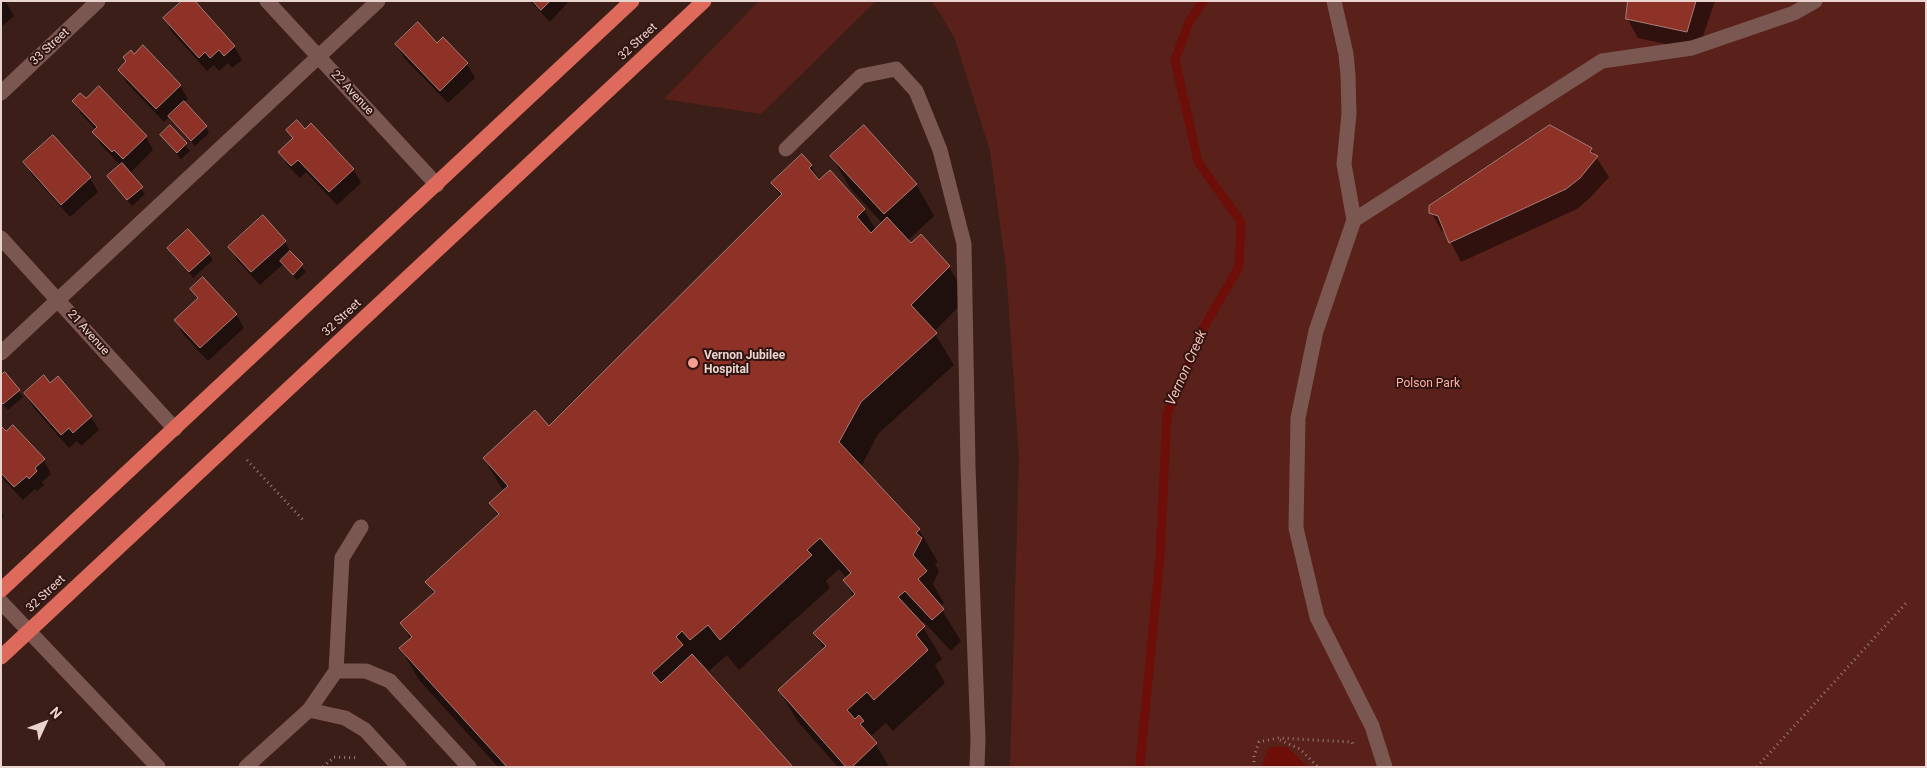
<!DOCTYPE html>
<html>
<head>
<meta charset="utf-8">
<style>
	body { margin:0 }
	#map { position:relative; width:1927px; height:768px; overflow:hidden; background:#3c1e19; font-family:Roboto,sans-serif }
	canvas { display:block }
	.frame { position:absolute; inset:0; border:2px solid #e9d4d0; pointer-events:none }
	.north { position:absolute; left:20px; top:698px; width:50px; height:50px; -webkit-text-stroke:4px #311410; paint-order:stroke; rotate:47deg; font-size:14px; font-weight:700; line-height:20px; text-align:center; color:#e9d4d0 }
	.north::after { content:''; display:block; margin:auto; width:18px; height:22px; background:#e9d4d0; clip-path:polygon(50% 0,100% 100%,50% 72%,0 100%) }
</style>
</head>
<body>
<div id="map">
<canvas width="1927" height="768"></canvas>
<div class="frame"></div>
<div class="north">N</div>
</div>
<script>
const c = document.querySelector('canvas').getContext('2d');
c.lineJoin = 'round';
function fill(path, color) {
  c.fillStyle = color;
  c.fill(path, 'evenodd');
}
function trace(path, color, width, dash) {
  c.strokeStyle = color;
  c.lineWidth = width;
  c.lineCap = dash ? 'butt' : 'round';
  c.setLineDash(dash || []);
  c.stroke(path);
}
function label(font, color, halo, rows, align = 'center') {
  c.font = font + ' Roboto,sans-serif';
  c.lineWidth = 4;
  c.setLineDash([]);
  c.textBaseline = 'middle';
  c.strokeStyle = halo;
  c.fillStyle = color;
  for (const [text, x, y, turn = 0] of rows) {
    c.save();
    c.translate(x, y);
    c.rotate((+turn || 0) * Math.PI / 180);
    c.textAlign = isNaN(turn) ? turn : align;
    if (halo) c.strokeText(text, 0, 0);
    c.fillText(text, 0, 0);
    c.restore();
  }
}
fill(new Path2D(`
	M759,1H876L761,114L664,99Z
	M931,1H1926V767H1010L1019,458L1006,268L990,151L955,39L940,13Z`), '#5a211a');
fill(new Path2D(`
	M1269,747H1287L1308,767H1261Z`), '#6d0e08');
fill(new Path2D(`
	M1,1L6,2L14,16L1,27Z
	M530,1H569L550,22Z
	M1629,1H1715L1698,51L1638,38L1627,18Z
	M165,19L234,46L242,60L232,68L228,63L219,71L214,65L207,71L172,32Z
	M443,39L467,64L475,78L448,103L404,58L396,44H437Z
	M134,55L180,86L188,99L183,103L206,127L209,133L195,146L170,116L164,122L127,83L119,70Z
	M73,101L146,137L153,150L131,172L123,162L121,164L145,194L132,206L108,177L121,166L101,145L94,132L96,130L81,114Z
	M170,127L190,151L181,159L161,135Z
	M288,130H305L353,169L361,183L337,205L306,172L300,178L288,166L280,152L293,140Z
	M53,137L90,178L98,192L70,217L32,175L24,162Z
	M1591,149L1609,177L1590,198L1577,209L1461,262L1447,235L1441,230L1430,210Z
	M832,157L916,184L934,216L907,241L949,267L967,298L934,332L954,365L878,434L861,467L919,530L938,562L935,564L939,571L933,584L944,603L940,607L961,641L951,651L924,622L921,624L942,659L935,665L945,683L893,731L886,723L871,736L889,767H838L798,722L779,690L824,649L815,633L854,597L844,580L846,578L839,569L826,581L830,588L739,670L727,655L709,671L701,662L700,664L791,767H498L419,680L401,649L411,640L401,623L434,595L427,582L498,516L491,504L504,492L484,459L549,428L781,197L773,183L811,166L820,181L830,172L864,210L876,230L882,223L850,188Z
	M285,241L292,255L306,272L297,280L283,264L260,285L237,260L230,247Z
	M168,248L209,254L213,260L193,278Z
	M191,289L236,314L244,328L208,361L183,334L176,321L198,300Z
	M5,374L23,397L8,410L1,402Z
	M58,378L91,417L99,430L81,446L77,441L69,448L33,407L25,393L50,384Z
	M1,428L44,460L51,474L42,482L44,485L37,491L35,489L23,500L1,477Z
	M1,511L4,516L1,519Z`), '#0007');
trace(new Path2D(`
	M1141,767L1140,764L1160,557L1167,414L1204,327L1239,267L1241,222L1198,162L1175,60L1189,22L1203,1`), '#6d0e08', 9);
const building = new Path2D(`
	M182,1H195L235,46L224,56L219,50L210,58L205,52L199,58L163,18Z
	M533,1H550L541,10Z
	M1628,1H1696L1687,32L1626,19Z
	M418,22L437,43L443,37L468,63L440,91L395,44Z
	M143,45L181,85L156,109L118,70L126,61L123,57L131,50L134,54Z
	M99,86L147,136L123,159L114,150L112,152L92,132L97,127L72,101L80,93L86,98Z
	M184,101L207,126L191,141L168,116Z
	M297,120L305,129L311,123L354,169L329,192L298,160L291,166L278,152L293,138L286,130Z
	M170,125L187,143L177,153L160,135Z
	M864,125L917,184L884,214L830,156Z
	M1550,125L1592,148L1590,152L1598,156L1580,178L1566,189L1449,243L1438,216L1429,213V206Z
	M53,135L91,177L61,205L23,162Z
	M802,154L812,165L809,168L819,180L830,170L865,209L857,217L871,233L887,217L911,243L921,234L950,266L911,305L937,333L861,402L839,442L920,529L916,533L922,538L913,555L927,571L918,579L944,609L932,620L905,591L898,597L925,626L916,635L928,650L874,700L867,692L847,710L855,719L859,715L864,721L860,724L877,743L852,767H846L778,690L826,646L813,633L855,594L843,580L851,573L820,538L807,550L812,555L720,640L708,625L690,640L682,631L676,637L683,645L652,673L661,683L692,654L793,767H507L399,648L412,637L400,623L435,592L425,582L499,514L489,503L508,486L483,458L535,410L549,426L782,194L771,183Z
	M122,163L143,187L127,200L107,176Z
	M263,215L286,241L251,272L228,247Z
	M188,229L210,253L189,272L167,248Z
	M290,251L303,264L293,275L280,261Z
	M203,277L237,314L200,348L174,320L198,298L190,289Z
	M5,372L20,390L3,404L1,402V375Z
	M44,375L50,383L58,376L92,416L73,433L69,428L61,435L24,393Z
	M13,425L45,459L35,468L37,471L29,479L27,476L14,487L1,473V426L6,431Z`);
fill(building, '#8e3126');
trace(building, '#a47e78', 1);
trace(new Path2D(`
	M247,460L304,521
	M1280,740L1300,749L1318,767
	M323,767L334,757L359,758
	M1254,767V756L1259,742L1278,738L1352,742L1353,745
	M1757,767L1907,602`), '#967d78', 3, [1, 4]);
trace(new Path2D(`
	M1334,1L1346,54L1348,75L1349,114L1344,164L1354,220L1316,331L1298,418L1296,528L1317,617L1372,726L1385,767
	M786,149L861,76L896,69L916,91L940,150L964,244L968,467L978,739L977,767
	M1354,220L1602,61L1692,48L1794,13L1815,1
	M1,353L378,1`), '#7b5752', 15);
trace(new Path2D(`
	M267,1L437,185
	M1,93L98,1
	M1,238L175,429
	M1,602L158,767
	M336,671H366L390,681L469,767
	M309,710L345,718L365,730L399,767
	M246,767L309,710L336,671L342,558L361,527`), '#7b5752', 15);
trace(new Path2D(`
	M1,590L632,1
	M1,657L704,1`), '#dd6a5a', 15);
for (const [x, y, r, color] of [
	[693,363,6,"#f59d8f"]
]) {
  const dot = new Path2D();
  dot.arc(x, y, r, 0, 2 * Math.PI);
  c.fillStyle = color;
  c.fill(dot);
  trace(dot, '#311410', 2);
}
label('12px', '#e9d4d0', '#311410', [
	["32 Street",638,42,-43],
	["33 Street",50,47,-43],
	["22 Avenue",352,93,47],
	["32 Street",342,318,-43],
	["21 Avenue",88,333,48],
	["32 Street",46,594,-43]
]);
label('bold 12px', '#e9d4d0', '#311410', [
	["Vernon Jubilee",704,356],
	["Hospital",704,370]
], 'left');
label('12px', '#ffb0a3', '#311410', [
	["Polson Park",1428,384]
]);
label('italic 14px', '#f4bfb6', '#311410', [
	["Vernon Creek",1187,368,-66]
]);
</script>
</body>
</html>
